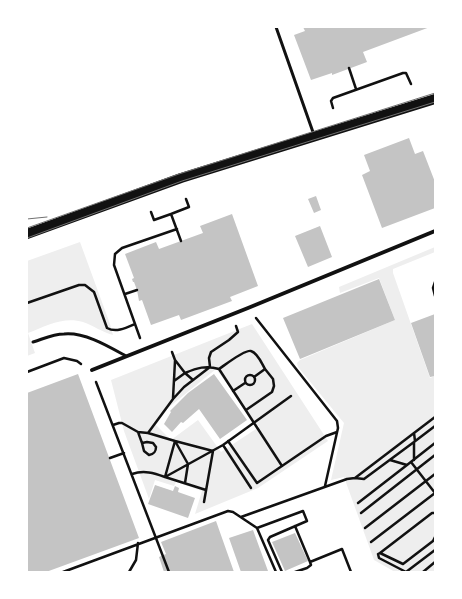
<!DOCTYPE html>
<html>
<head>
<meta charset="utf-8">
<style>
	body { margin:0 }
	#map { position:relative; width:462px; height:599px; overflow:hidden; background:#fff; font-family:Mulish,sans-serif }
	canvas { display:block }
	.frame { position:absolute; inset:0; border:28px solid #fff; pointer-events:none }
</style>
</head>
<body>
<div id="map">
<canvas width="462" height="599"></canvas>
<div class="frame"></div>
</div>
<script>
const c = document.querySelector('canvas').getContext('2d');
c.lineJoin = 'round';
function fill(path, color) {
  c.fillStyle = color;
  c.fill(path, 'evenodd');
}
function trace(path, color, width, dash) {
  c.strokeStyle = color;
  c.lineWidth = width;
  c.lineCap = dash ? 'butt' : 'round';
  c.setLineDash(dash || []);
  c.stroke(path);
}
fill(new Path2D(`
	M80,242L110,324L113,335C102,332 94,326 83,322C64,316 46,326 28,333L35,353L27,356V261Z
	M435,247V252L393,269V273L430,378L435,376V572H395L374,560L344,477L331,480L344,423L298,367L297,363L300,360L395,320L379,278L340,293L339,287Z
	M252,324L328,441L258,488L195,514L202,491L176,482L174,486L155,480L149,499L124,431L111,380ZM216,369L259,427L221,452L198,420L171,440L156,425L168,408Z`), '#eee');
fill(new Path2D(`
	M303,27H430L363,52L367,62L332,75V73L311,80L294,35L305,31Z
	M409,138L415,154L423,151L435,182V208L382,228L362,175L370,171L364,155Z
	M316,196L321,210L314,213L308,199Z
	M232,214L258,286L230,297L232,301L181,320L179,315L151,325L142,300L139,301L137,290L134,282H133L132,279L134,278L125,254L156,242L159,249L203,233L200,226Z
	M320,226L332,257L308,267L295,236Z
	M379,279L395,320L300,359L283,318Z
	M435,314V376L430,377L411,323Z
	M78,374L139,538L46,572H27V393Z
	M214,374L247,420L220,439L199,409L183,423L181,422L172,432L164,424L171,412L170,411L188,393Z
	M155,485L173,491L175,486L179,488L178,492L195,498L188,518L148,504Z
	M216,521L234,572H164L159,557L166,554L161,542Z
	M253,530L268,571L241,572L229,538Z
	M295,533L308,561L285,571L272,542Z`), '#c4c4c4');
trace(new Path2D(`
	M349,68L356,89
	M333,108L331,101L333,98L403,73H406L411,84
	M151,212L154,220L171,214
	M181,241L171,214L189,207L186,199
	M435,282L433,288L435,296
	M125,294L137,290
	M27,303L79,285H85L94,292L107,328C116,333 126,328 135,324
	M256,318L337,421L338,428L325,486
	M140,338L114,265L115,254L122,248L177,229
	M172,352L175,360L185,373C197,368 206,365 219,369L282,466
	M219,369C225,365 245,349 251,351C258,353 262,364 265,369L254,377
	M27,372L64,358L77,361L81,364
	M245 380a5 5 0 1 1 10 0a5 5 0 1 1-10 0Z
	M174,381L185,373L193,380
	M96,382L169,572
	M233,391L245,383
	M173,398L175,361
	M246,410L272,392L274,386L273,379L265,369
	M113,425L119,423H122L138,432L142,443
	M138,432L148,433L175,441L188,464L185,483
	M148,433L173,399L184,387L210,367L209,358L211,352L229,340L238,332L236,326
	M414,433L415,441
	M228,441L257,483L326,436L337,432
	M147,442L153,443L156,447C156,452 154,454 149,455L144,451L142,443Z
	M414,442L435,426
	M223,445L251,488
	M110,458L124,453
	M390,460L407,465L435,443
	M411,462L435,493
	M132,474C144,470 154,473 165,477L223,445L291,396
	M355,478L435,417
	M204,502L213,451L175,441L165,477L206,490
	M358,503L407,465
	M361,513L435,455
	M435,513H432L380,553L403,564L433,541L435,537
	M241,517L347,479L355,478L364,479L414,442V460
	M295,526L310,562L342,549L351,572
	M257,528L276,572
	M365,528L435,474
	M371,542L435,493
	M380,553L378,554L379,558L406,572L435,550
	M63,572L228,511L233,512L257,528L303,511L307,521L270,537L268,540L282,572
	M129,572L136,560L138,543
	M295,572L307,568L311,565L310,562
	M423,572L435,562`), '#111', 2.5);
trace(new Path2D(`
	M276,27L314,135
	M33,342C43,339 53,334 64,334C85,332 108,346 126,356`), '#111', 3);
trace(new Path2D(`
	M92,370L248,308L435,231`), '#111', 4);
trace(new Path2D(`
	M27,234L181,178L435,99`), '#111', 10);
trace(new Path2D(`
	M27,219L47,217
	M27,228L179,174L435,93
	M27,238L182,181L435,102`), '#707070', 1);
</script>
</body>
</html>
